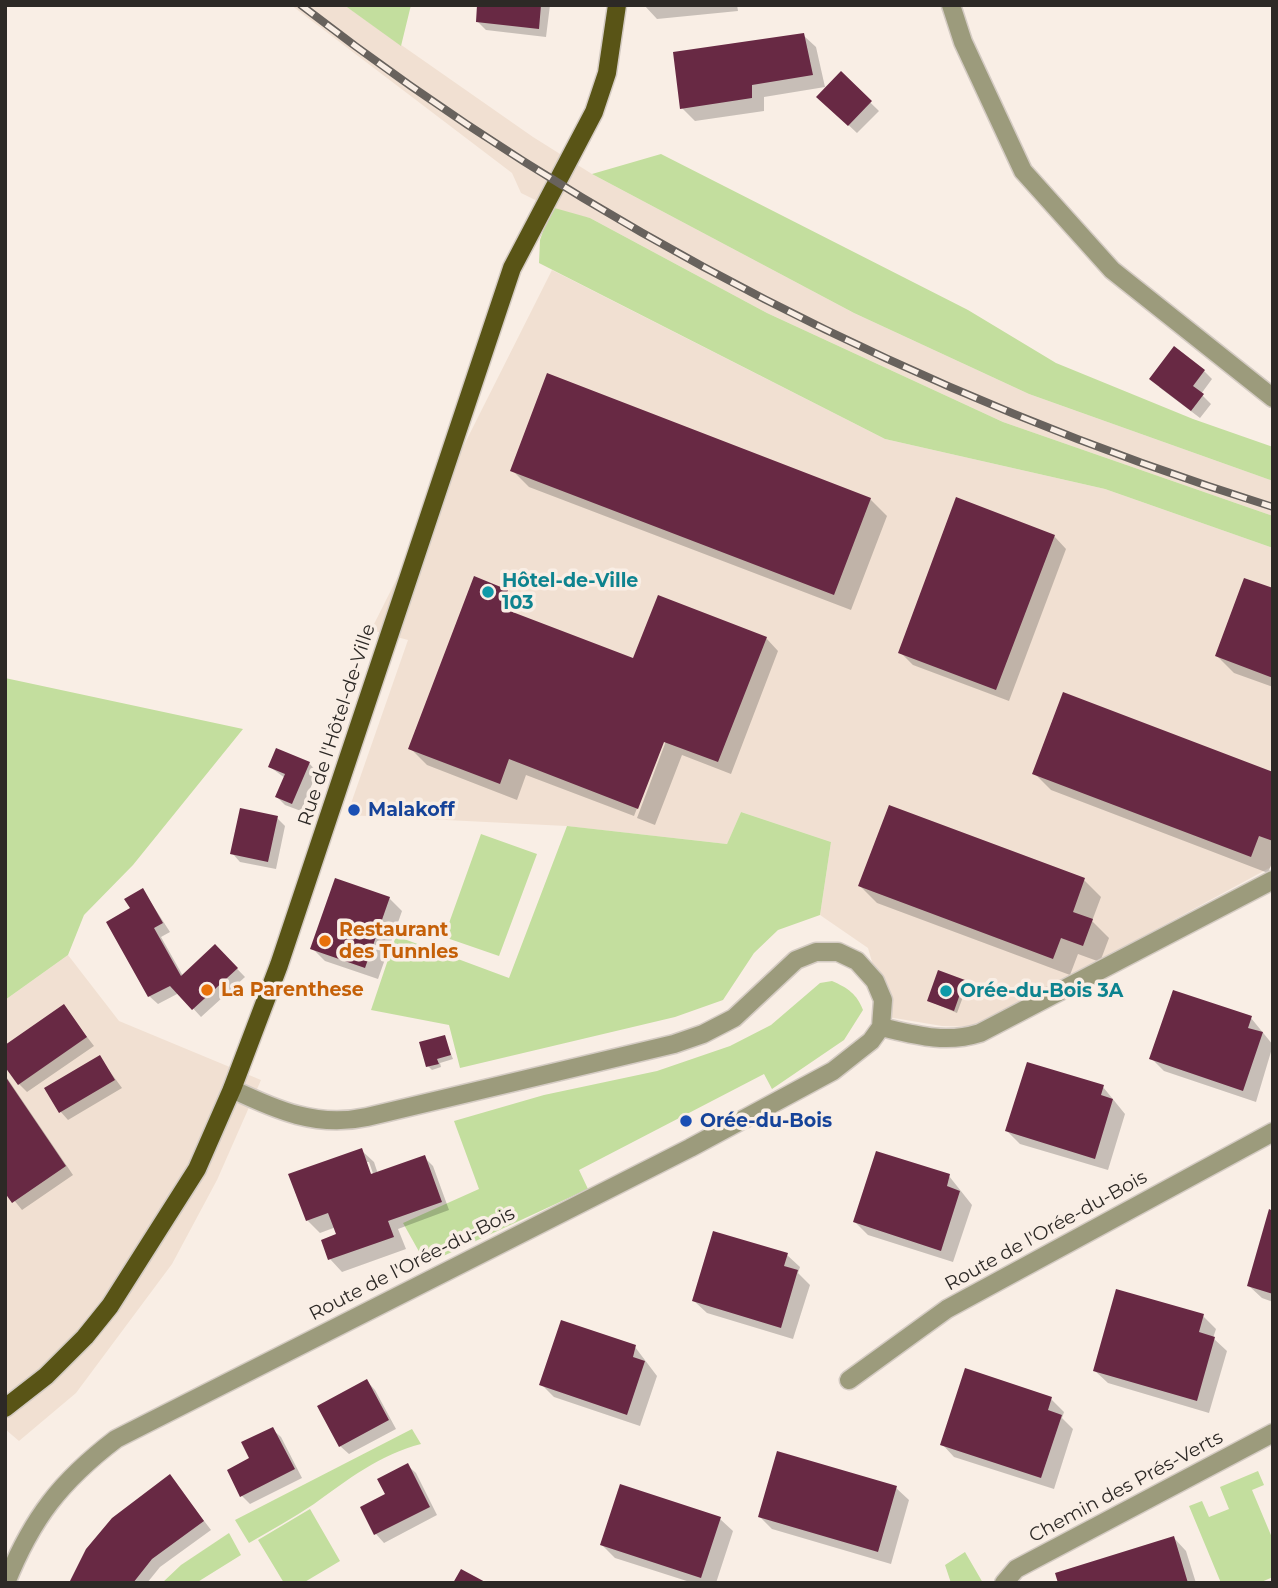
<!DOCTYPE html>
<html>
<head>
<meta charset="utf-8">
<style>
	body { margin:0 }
	#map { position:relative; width:1278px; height:1588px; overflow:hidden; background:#f9eee5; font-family:Montserrat,sans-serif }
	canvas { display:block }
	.frame { position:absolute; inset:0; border:7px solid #2d2926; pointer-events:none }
</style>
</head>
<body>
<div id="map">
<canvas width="1278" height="1588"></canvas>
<div class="frame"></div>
</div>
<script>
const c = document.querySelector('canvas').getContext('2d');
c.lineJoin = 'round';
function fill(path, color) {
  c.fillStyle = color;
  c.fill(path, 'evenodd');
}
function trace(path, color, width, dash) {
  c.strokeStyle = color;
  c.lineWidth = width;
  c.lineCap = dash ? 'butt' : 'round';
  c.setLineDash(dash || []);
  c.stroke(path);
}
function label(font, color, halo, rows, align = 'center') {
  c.font = font + ' Montserrat,sans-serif';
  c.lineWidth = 7;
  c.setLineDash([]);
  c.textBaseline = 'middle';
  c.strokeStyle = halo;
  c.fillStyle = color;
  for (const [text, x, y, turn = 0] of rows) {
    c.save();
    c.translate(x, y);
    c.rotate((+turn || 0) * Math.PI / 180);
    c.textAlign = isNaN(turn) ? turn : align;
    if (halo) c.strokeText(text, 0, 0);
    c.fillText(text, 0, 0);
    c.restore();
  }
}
fill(new Path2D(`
	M291,5H344L533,137L592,174L854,313L1029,394L1273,481V516L1003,422L767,313L590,218L562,213L521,193L512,173Z
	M552,270L885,439L1105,489L1273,548V866L976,1027L942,1026L888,1017L868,948L820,915L831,842L741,812L727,844L566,826L347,815L408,640L371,630Z
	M68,955L119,1021L261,1080L217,1180L172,1264L76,1393L19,1441L5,1429V1000Z`), '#f1e0d2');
fill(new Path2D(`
	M344,5H411L401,46Z
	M661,154L968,310L1056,363L1193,419L1273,447V481L1029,394L854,313L592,174Z
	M551,207L590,218L767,313L1003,422L1273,516V548L1105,489L885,439L539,263L540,240Z
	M5,678L243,729L133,865L84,915L68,955L5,1000Z
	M741,812L831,842L820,915L778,930L754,953L723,1000L675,1017L460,1068L449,1025L371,1010L396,936L509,978L567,826L727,844Z
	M481,834L537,854L499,956L444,937Z
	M832,981C848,988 857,994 863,1010L844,1040L772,1089L764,1074L579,1170L588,1189L426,1264L403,1223L479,1189L454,1121L544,1095L657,1071L730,1046L771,1025L820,983Z
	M412,1429L421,1444C381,1454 347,1480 314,1504C293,1518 271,1530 249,1543L235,1520Z
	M1258,1471L1264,1485L1252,1490L1273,1540V1577L1259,1583H1221L1189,1506L1202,1501L1209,1517L1229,1509L1220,1487Z
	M310,1509L340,1561L303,1583H284L258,1540Z
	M229,1533L241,1555L196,1583H162L181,1565Z
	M965,1552L983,1583H951L945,1565Z`), '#c3de9e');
fill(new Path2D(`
	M479,5H550L546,37L486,30L477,21Z
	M737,5L738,11L657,19L644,5Z
	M803,35L816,47L825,87L764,97V111L695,121L682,108Z
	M841,74L879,111L857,133L827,105Z
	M1204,371L1212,379L1201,394L1211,404L1200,418L1159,387Z
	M512,470L870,499L887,516L851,610L529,487Z
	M1054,536L1066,549L1009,701L913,665L900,652Z
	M1273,590V687L1234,673L1217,656Z
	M507,591L511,595L505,611L635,661L766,638L778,651L731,774L682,755L655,825L637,818L666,741L664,739L634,816L526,775L517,800L427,765L410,748Z
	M309,763L317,772L301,811L285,805L277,797L285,778L270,767Z
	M1034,773L1273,774V860L1268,873L1051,790Z
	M890,807L1084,880L1101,897L1092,921L1109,938L1100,962L1078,954L1070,975L877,903L860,886Z
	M277,818L285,826L276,869L240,862L232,853Z
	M143,890L170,932L161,937L183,976L215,946L245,977L201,1017L179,993L158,1004L149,996L132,909Z
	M389,898L402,911L378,979L325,961L312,948Z
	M964,982L967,986L957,1013L929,1001Z
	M64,1007L94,1046L27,1092L19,1084Z
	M1251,1018L1273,1045L1256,1102L1164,1071L1151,1058Z
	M444,1037L453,1059L440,1063L441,1067L432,1070L428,1066Z
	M100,1058L122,1088L68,1120L60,1111Z
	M5,1075L73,1175L22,1210L5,1189Z
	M1103,1087L1125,1114L1108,1170L1020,1144L1007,1131Z
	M361,1150L374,1162L378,1174L424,1157L433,1166L449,1210L398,1229L406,1249L342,1272L330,1259L339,1235L336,1227L320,1233L307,1220ZM365,1162H369L376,1182L373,1183Z
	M949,1176L972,1205L953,1262L868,1235L855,1222Z
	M1273,1212V1302L1262,1298L1249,1286Z
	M787,1255L800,1267L798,1273L810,1285L793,1339L707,1313L694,1301Z
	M1203,1316L1216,1329L1213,1338L1227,1351L1209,1413L1108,1383L1095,1371Z
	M635,1347L657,1376L640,1426L554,1397L541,1384Z
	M966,1371L1051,1399L1064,1412L1062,1418L1073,1429L1054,1489L954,1457L942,1444Z
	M367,1381L375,1390L396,1429L349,1454L340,1446Z
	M272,1429L281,1437L302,1478L250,1504L242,1496L229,1471L252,1459Z
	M407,1465L416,1473L437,1515L384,1543L376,1534L362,1508L387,1495Z
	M170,1476L211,1530L160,1567L147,1583H71Z
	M896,1488L909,1500L891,1564L772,1529L760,1517Z
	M720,1519L733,1531L716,1583H693L615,1558L602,1545Z
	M1174,1538L1186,1551L1196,1583H1060Z`), '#0003');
fill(new Path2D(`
	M477,5H541L539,29L476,22Z
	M804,33L813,75L752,85V98L680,109L673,52Z
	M841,71L872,101L848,126L816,97Z
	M1174,346L1205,370L1193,386L1204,394L1191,411L1149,379Z
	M547,373L871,498L834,595L510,471Z
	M956,497L1055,535L996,690L898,653Z
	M474,576L508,590L502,608L633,658L658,595L767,637L718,762L664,742L638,809L509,759L500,784L408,749Z
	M1244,578L1273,588V678L1215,656Z
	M1063,692L1273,772V841L1259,836L1251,857L1032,774Z
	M276,748L310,762L292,804L275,797L285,774L268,767Z
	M889,805L1085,878L1073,912L1093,919L1083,946L1061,938L1053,959L858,886Z
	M240,808L278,816L268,862L230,854Z
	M335,878L390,897L365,968L310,949Z
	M143,888L163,923L154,928L181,976L215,944L238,968L192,1010L170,986L148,997L106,922L130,908L124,899Z
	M938,970L965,980L954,1011L927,1001Z
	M1173,990L1252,1016L1248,1028L1263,1032L1243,1091L1149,1059Z
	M64,1004L87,1037L18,1085L5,1067V1045Z
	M445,1035L451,1055L437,1059L439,1064L426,1067L419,1042Z
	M100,1055L115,1080L59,1113L44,1088Z
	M1027,1062L1104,1085L1101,1095L1113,1099L1095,1159L1005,1131Z
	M5,1076L66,1166L12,1203L5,1193Z
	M362,1148L371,1174L425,1155L442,1202L388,1221L394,1237L328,1260L321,1240L336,1234L328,1213L306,1221L288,1174Z
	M876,1151L950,1174L947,1186L960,1191L941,1251L853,1222Z
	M1269,1209L1273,1211V1294L1247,1286Z
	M713,1231L788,1253L784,1266L798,1270L781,1328L692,1301Z
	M1116,1289L1204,1314L1199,1332L1215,1337L1197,1401L1093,1371Z
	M561,1320L636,1345L633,1357L645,1361L627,1415L539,1385Z
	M965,1368L1052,1397L1048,1410L1062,1415L1041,1478L940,1445Z
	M367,1379L389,1420L339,1447L317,1406Z
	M273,1427L295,1469L240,1497L227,1470L249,1458L241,1442Z
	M777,1451L897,1486L878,1552L758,1517Z
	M408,1463L430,1507L374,1535L360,1507L385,1494L377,1479Z
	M170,1474L204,1521L152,1559L133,1583H69L86,1549L112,1518Z
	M620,1484L721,1517L701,1578L600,1545Z
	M1174,1536L1188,1583H1058L1055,1573Z
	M461,1569L487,1583H453Z`), '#682944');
const minor = new Path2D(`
	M951,5L963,42L1023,171L1112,270L1273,398
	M881,1027C915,1035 945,1044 980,1033L1273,880
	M849,1380L947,1309L1273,1132
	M6,1583C32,1518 61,1481 116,1439L690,1148L833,1071L871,1041L881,1027L883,1000L875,981L857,961L838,952H816L796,960L734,1018L703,1034L674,1044L367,1117C317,1128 276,1110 232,1089
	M1004,1583L1016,1569L1273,1433`);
const major = new Path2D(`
	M5,1408L46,1376L85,1337L110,1306L197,1169L232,1089L279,965L512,268L594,112L607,73L617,5`);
trace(minor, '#d4cbc3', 21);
trace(major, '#d4cbc3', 21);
trace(minor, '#9c9b7c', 18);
trace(major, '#595416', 18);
const rail = new Path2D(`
	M301,5C590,229 924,398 1273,507`);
trace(rail, '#68625d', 8);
trace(rail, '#f9eee5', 5, [16]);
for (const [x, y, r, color] of [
	[488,592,7,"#0f9aa8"],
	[354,810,7,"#1a4fb4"],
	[325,941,7,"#e8710a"],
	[207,990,7,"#e8710a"],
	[946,991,7,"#0f9aa8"],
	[686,1121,7,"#1a4fb4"]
]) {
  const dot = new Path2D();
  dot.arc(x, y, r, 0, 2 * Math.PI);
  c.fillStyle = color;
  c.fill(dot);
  trace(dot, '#f9eee5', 2.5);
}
label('bold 19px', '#0d838f', '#f9eee5', [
	["Hôtel-de-Ville",502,581],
	["103",502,603],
	["Orée-du-Bois 3A",960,991]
], 'left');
label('19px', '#2d2926', '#f9eee5', [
	["Rue de l'Hôtel-de-Ville",337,725,-72],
	["Route de l'Orée-du-Bois",1046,1231,-29],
	["Route de l'Orée-du-Bois",412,1264,-27],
	["Chemin des Prés-Verts",1126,1487,-28]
]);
label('bold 19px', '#164399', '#f9eee5', [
	["Malakoff",368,810],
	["Orée-du-Bois",700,1121]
], 'left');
label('bold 19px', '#c56008', '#f9eee5', [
	["Restaurant",339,930],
	["des Tunnles",339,952],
	["La Parenthese",221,990]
], 'left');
</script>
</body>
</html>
